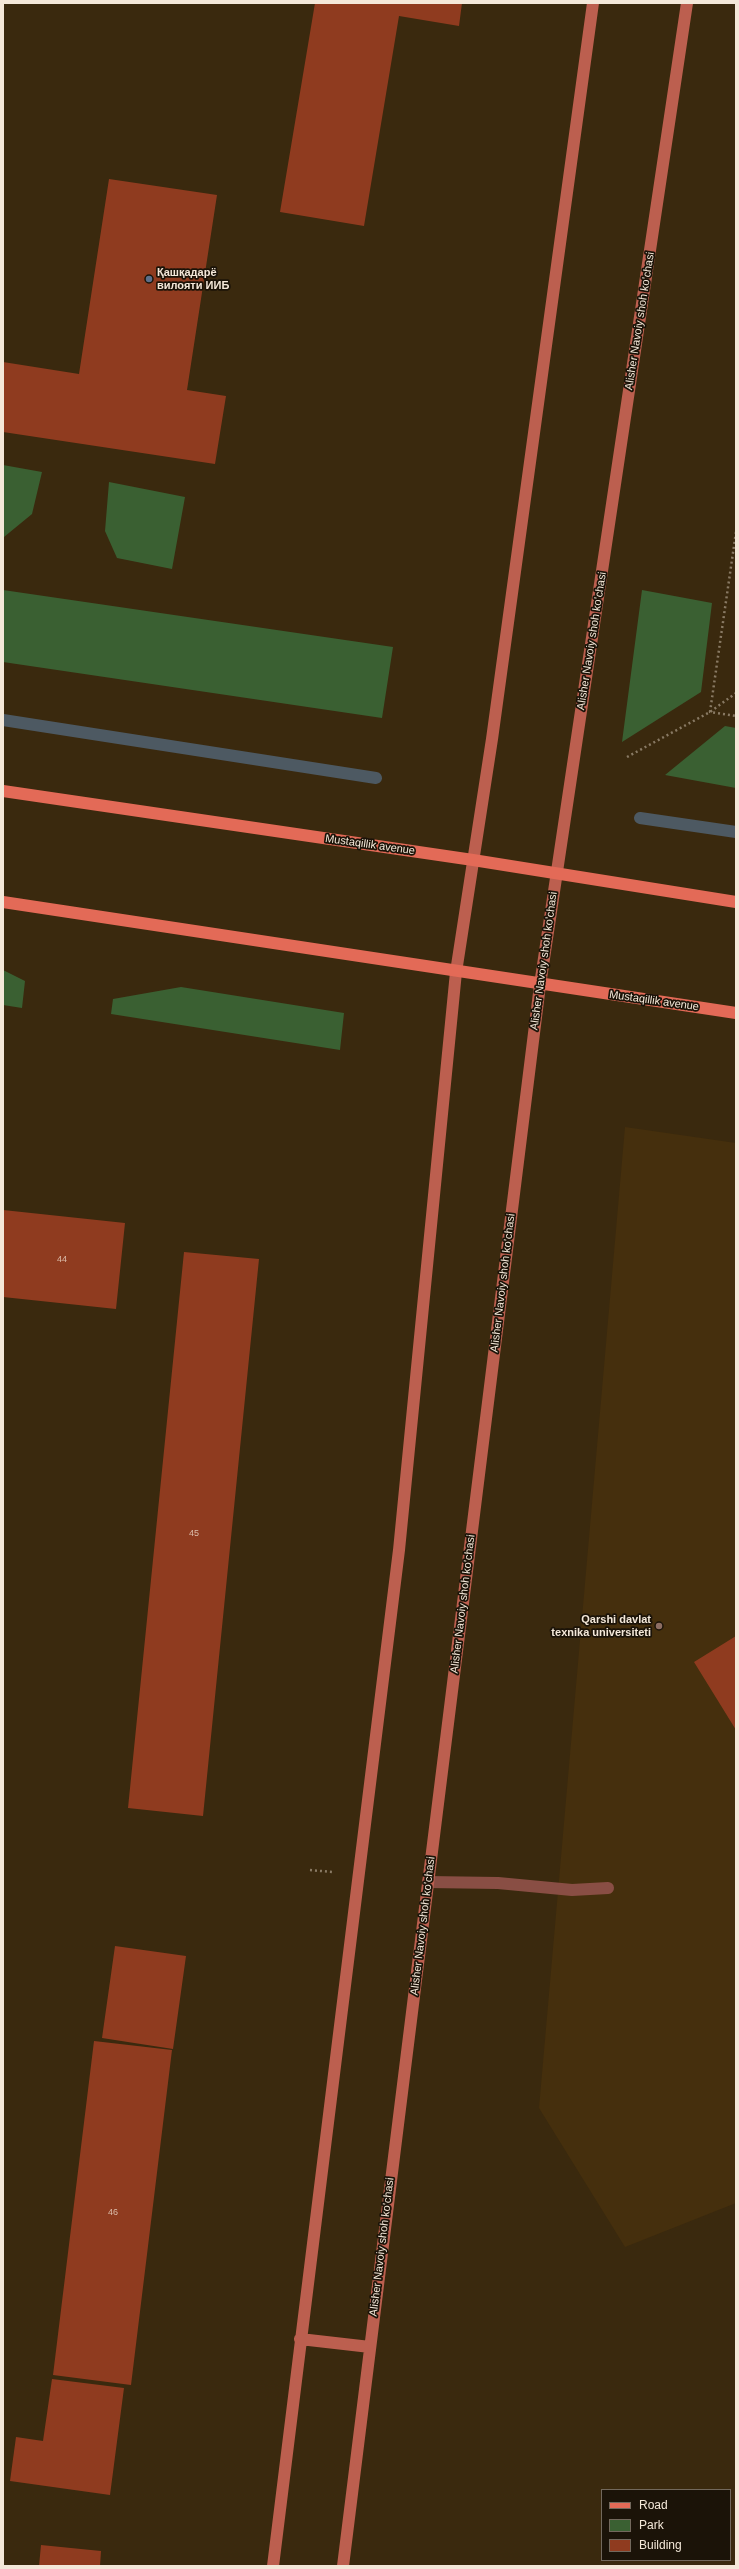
<!DOCTYPE html>
<html>
<head>
<meta charset="utf-8">
<style>
	body { margin:0 }
	#map { position:relative; width:739px; height:2569px; overflow:hidden; background:#3a290e; font-family:Arial,sans-serif }
	canvas { display:block }
	.frame { position:absolute; inset:0; border:4px solid #f4e8d9; pointer-events:none }
	.legend { position:absolute; left:601px; top:2489px; width:130px; height:72px; box-sizing:border-box; background:#1b1308; border:1px solid #72685c; margin:0; padding:5px 7px; list-style:none; font-size:12px; color:#f4e8d9 }
	.legend li { display:flex; align-items:center; gap:8px; height:20px }
	.legend b { width:20px; border:1px solid #72685c }
</style>
</head>
<body>
<div id="map">
<canvas width="739" height="2569"></canvas>
<div class="frame"></div>
<ul class="legend">
<li><b style="height:5px;background:#e36a57"></b>Road</li>
<li><b style="height:11px;background:#3a6032"></b>Park</li>
<li><b style="height:11px;background:#8f3b1f"></b>Building</li>
</ul>
</div>
<script>
const c = document.querySelector('canvas').getContext('2d');
c.lineJoin = 'round';
function fill(path, color) {
  c.fillStyle = color;
  c.fill(path, 'evenodd');
}
function trace(path, color, width, dash) {
  c.strokeStyle = color;
  c.lineWidth = width;
  c.lineCap = dash ? 'butt' : 'round';
  c.setLineDash(dash || []);
  c.stroke(path);
}
function label(font, color, halo, rows, align = 'center') {
  c.font = font + ' Arial,sans-serif';
  c.lineWidth = 3.5;
  c.setLineDash([]);
  c.textBaseline = 'middle';
  c.strokeStyle = halo;
  c.fillStyle = color;
  for (const [text, x, y, turn = 0] of rows) {
    c.save();
    c.translate(x, y);
    c.rotate((+turn || 0) * Math.PI / 180);
    c.textAlign = isNaN(turn) ? turn : align;
    if (halo) c.strokeText(text, 0, 0);
    c.fillText(text, 0, 0);
    c.restore();
  }
}
fill(new Path2D(`
	M625,1127L736,1143V2203L625,2247L539,2108Z`), '#452f0d');
fill(new Path2D(`
	M3,465L42,472L32,514L4,537Z
	M109,482L185,497L172,569L117,558L105,531Z
	M3,590L393,647L382,718L3,662Z
	M642,590L712,603L701,692L622,742Z
	M725,726L736,728V788L665,775Z
	M3,970L25,981L22,1008L3,1005Z
	M181,987L344,1013L340,1050L111,1014L113,999Z`), '#3a6032');
trace(new Path2D(`
	M3,720L376,778
	M640,818L736,832`), '#4d5962', 12);
fill(new Path2D(`
	M315,3H462L459,26L399,16L364,226L280,212Z
	M109,179L217,195L187,390L226,396L215,464L3,432V362L79,374Z
	M3,1210L125,1223L116,1309L3,1297Z
	M184,1252L259,1259L203,1816L128,1808Z
	M736,1636V1730L694,1662Z
	M115,1946L186,1956L173,2049L102,2038Z
	M94,2041L172,2050L131,2385L53,2375Z
	M52,2379L124,2388L110,2495L10,2481L16,2437L43,2441Z
	M41,2545L101,2551L100,2566H39Z`), '#8f3b1f');
trace(new Path2D(`
	M736,532L710,712L736,716
	M627,757L710,712L736,693
	M310,1870L332,1872`), '#897a64', 2.5, [2, 3]);
trace(new Path2D(`
	M428,1882L498,1883L572,1890L608,1888`), '#894e44', 12);
trace(new Path2D(`
	M300,2339L370,2347
	M273,2566L399,1550L456,972L492,739L593,3
	M343,2566L540,985L687,3`), '#bc5f4f', 12);
trace(new Path2D(`
	M3,791L473,860L736,902
	M3,902L736,1013`), '#e36a57', 12);
for (const [x, y, r, color] of [
	[149,279,4,"#5c6f8a"],
	[659,1626,4,"#8d6e63"]
]) {
  const dot = new Path2D();
  dot.arc(x, y, r, 0, 2 * Math.PI);
  c.fillStyle = color;
  c.fill(dot);
  trace(dot, '#1b1308', 1.5);
}
label('9px', '#dbbdaa', null, [
	["44",62,1260],
	["45",194,1534],
	["46",113,2213]
]);
label('bold 11px', '#f4e8d9', '#1b1308', [
	["Қашқадарё",157,273],
	["вилояти ИИБ",157,286],
	["Qarshi davlat",651,1620,"right"],
	["texnika universiteti",651,1633,"right"]
], 'left');
label('11px', '#f4e8d9', '#1b1308', [
	["Alisher Navoiy shoh ko'chasi",640,321,-81],
	["Alisher Navoiy shoh ko'chasi",592,641,-81],
	["Mustaqillik avenue",370,845,8],
	["Alisher Navoiy shoh ko'chasi",544,961,-82],
	["Mustaqillik avenue",654,1001,8],
	["Alisher Navoiy shoh ko'chasi",503,1283,-83],
	["Alisher Navoiy shoh ko'chasi",463,1604,-83],
	["Alisher Navoiy shoh ko'chasi",423,1926,-83],
	["Alisher Navoiy shoh ko'chasi",382,2247,-83]
]);
</script>
</body>
</html>
